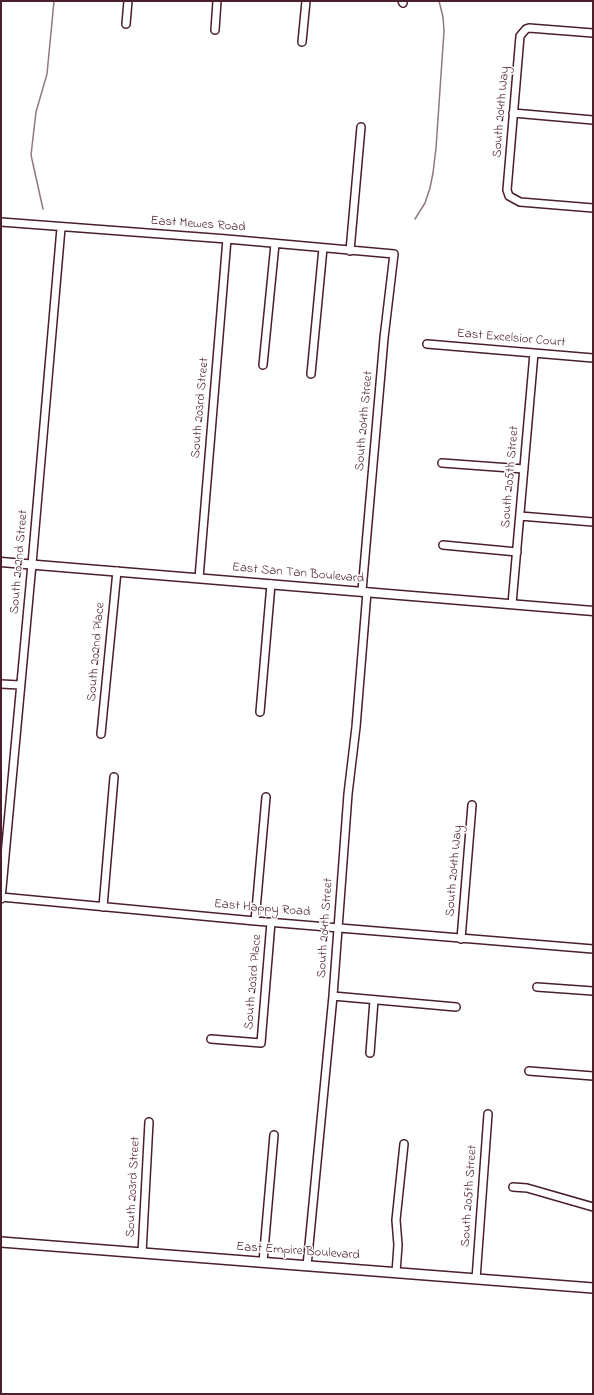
<!DOCTYPE html>
<html>
<head>
<meta charset="utf-8">
<style>
	body { margin:0 }
	#map { position:relative; width:594px; height:1395px; overflow:hidden; background:#fff; font-family:"Indie Flower",sans-serif }
	canvas { display:block }
	.frame { position:absolute; inset:0; border:2px solid #4a1f2b; pointer-events:none }
</style>
</head>
<body>
<div id="map">
<canvas width="594" height="1395"></canvas>
<div class="frame"></div>
</div>
<script>
const c = document.querySelector('canvas').getContext('2d');
c.lineJoin = 'round';
function trace(path, color, width, dash) {
  c.strokeStyle = color;
  c.lineWidth = width;
  c.lineCap = dash ? 'butt' : 'round';
  c.setLineDash(dash || []);
  c.stroke(path);
}
function label(font, color, halo, rows, align = 'center') {
  c.font = font + ' "Indie Flower",sans-serif';
  c.lineWidth = 3;
  c.setLineDash([]);
  c.textBaseline = 'middle';
  c.strokeStyle = halo;
  c.fillStyle = color;
  for (const [text, x, y, turn = 0] of rows) {
    c.save();
    c.translate(x, y);
    c.rotate((+turn || 0) * Math.PI / 180);
    c.textAlign = isNaN(turn) ? turn : align;
    if (halo) c.strokeText(text, 0, 0);
    c.fillText(text, 0, 0);
    c.restore();
  }
}
trace(new Path2D(`
	M43,209L31,155L36,112L47,74L54,1
	M415,219L425,203L430,188L433,173L436,148L444,31L443,17L439,1`), '#91787e', 1.5);
const minor = new Path2D(`
	M402,1L403,3
	M126,24L128,1
	M215,30L217,1
	M593,33L529,28L526,29L520,36L507,190L509,196L520,202L593,208
	M302,42L306,1
	M513,113L593,120
	M1,222L227,239L394,254L384,338L362,591
	M350,251L361,127
	M427,344L593,358
	M263,365L275,244
	M311,374L323,248
	M442,463L524,469
	M520,516L593,522
	M443,545L517,552
	M199,578L227,239
	M512,604L534,353
	M1,684L20,685
	M260,712L271,584
	M101,734L117,571
	M1,897L255,921L593,949
	M1,899L32,564L61,228
	M103,907L114,777
	M255,921L266,797
	M461,939L472,805
	M537,987L593,991
	M333,996L456,1007
	M211,1039L261,1043L271,922
	M370,1053L374,1000
	M529,1071L593,1076
	M513,1187L527,1188L593,1207
	M142,1253L149,1122
	M263,1262L274,1135
	M307,1266L333,996L348,794L356,727L367,592
	M396,1273L398,1245L396,1220L404,1144
	M476,1279L488,1114`);
const tertiary = new Path2D(`
	M1,562L593,611`);
const secondary = new Path2D(`
	M1,1242L593,1288`);
trace(minor, '#4a1f2b', 10);
trace(tertiary, '#4a1f2b', 11);
trace(secondary, '#4a1f2b', 12);
trace(minor, '#fff', 7);
trace(tertiary, '#fff', 8);
trace(secondary, '#fff', 9);
label('13px', '#4a1f2b', '#fff', [
	["South 204th Way",502,112,-85],
	["East Mewes Road",198,225,4],
	["East Excelsior Court",511,339,5],
	["South 203rd Street",201,408,-85],
	["South 204th Street",365,421,-85],
	["South 205th Street",511,477,-85],
	["South 202nd Street",20,562,-85],
	["East San Tan Boulevard",298,574,5],
	["South 202nd Place",97,652,-85],
	["South 204th Way",455,871,-85],
	["East Happy Road",262,909,5],
	["South 204th Street",326,928,-86],
	["South 203rd Place",254,982,-85],
	["South 203rd Street",134,1187,-87],
	["South 205th Street",470,1196,-86],
	["East Empire Boulevard",298,1252,4]
]);
</script>
</body>
</html>
